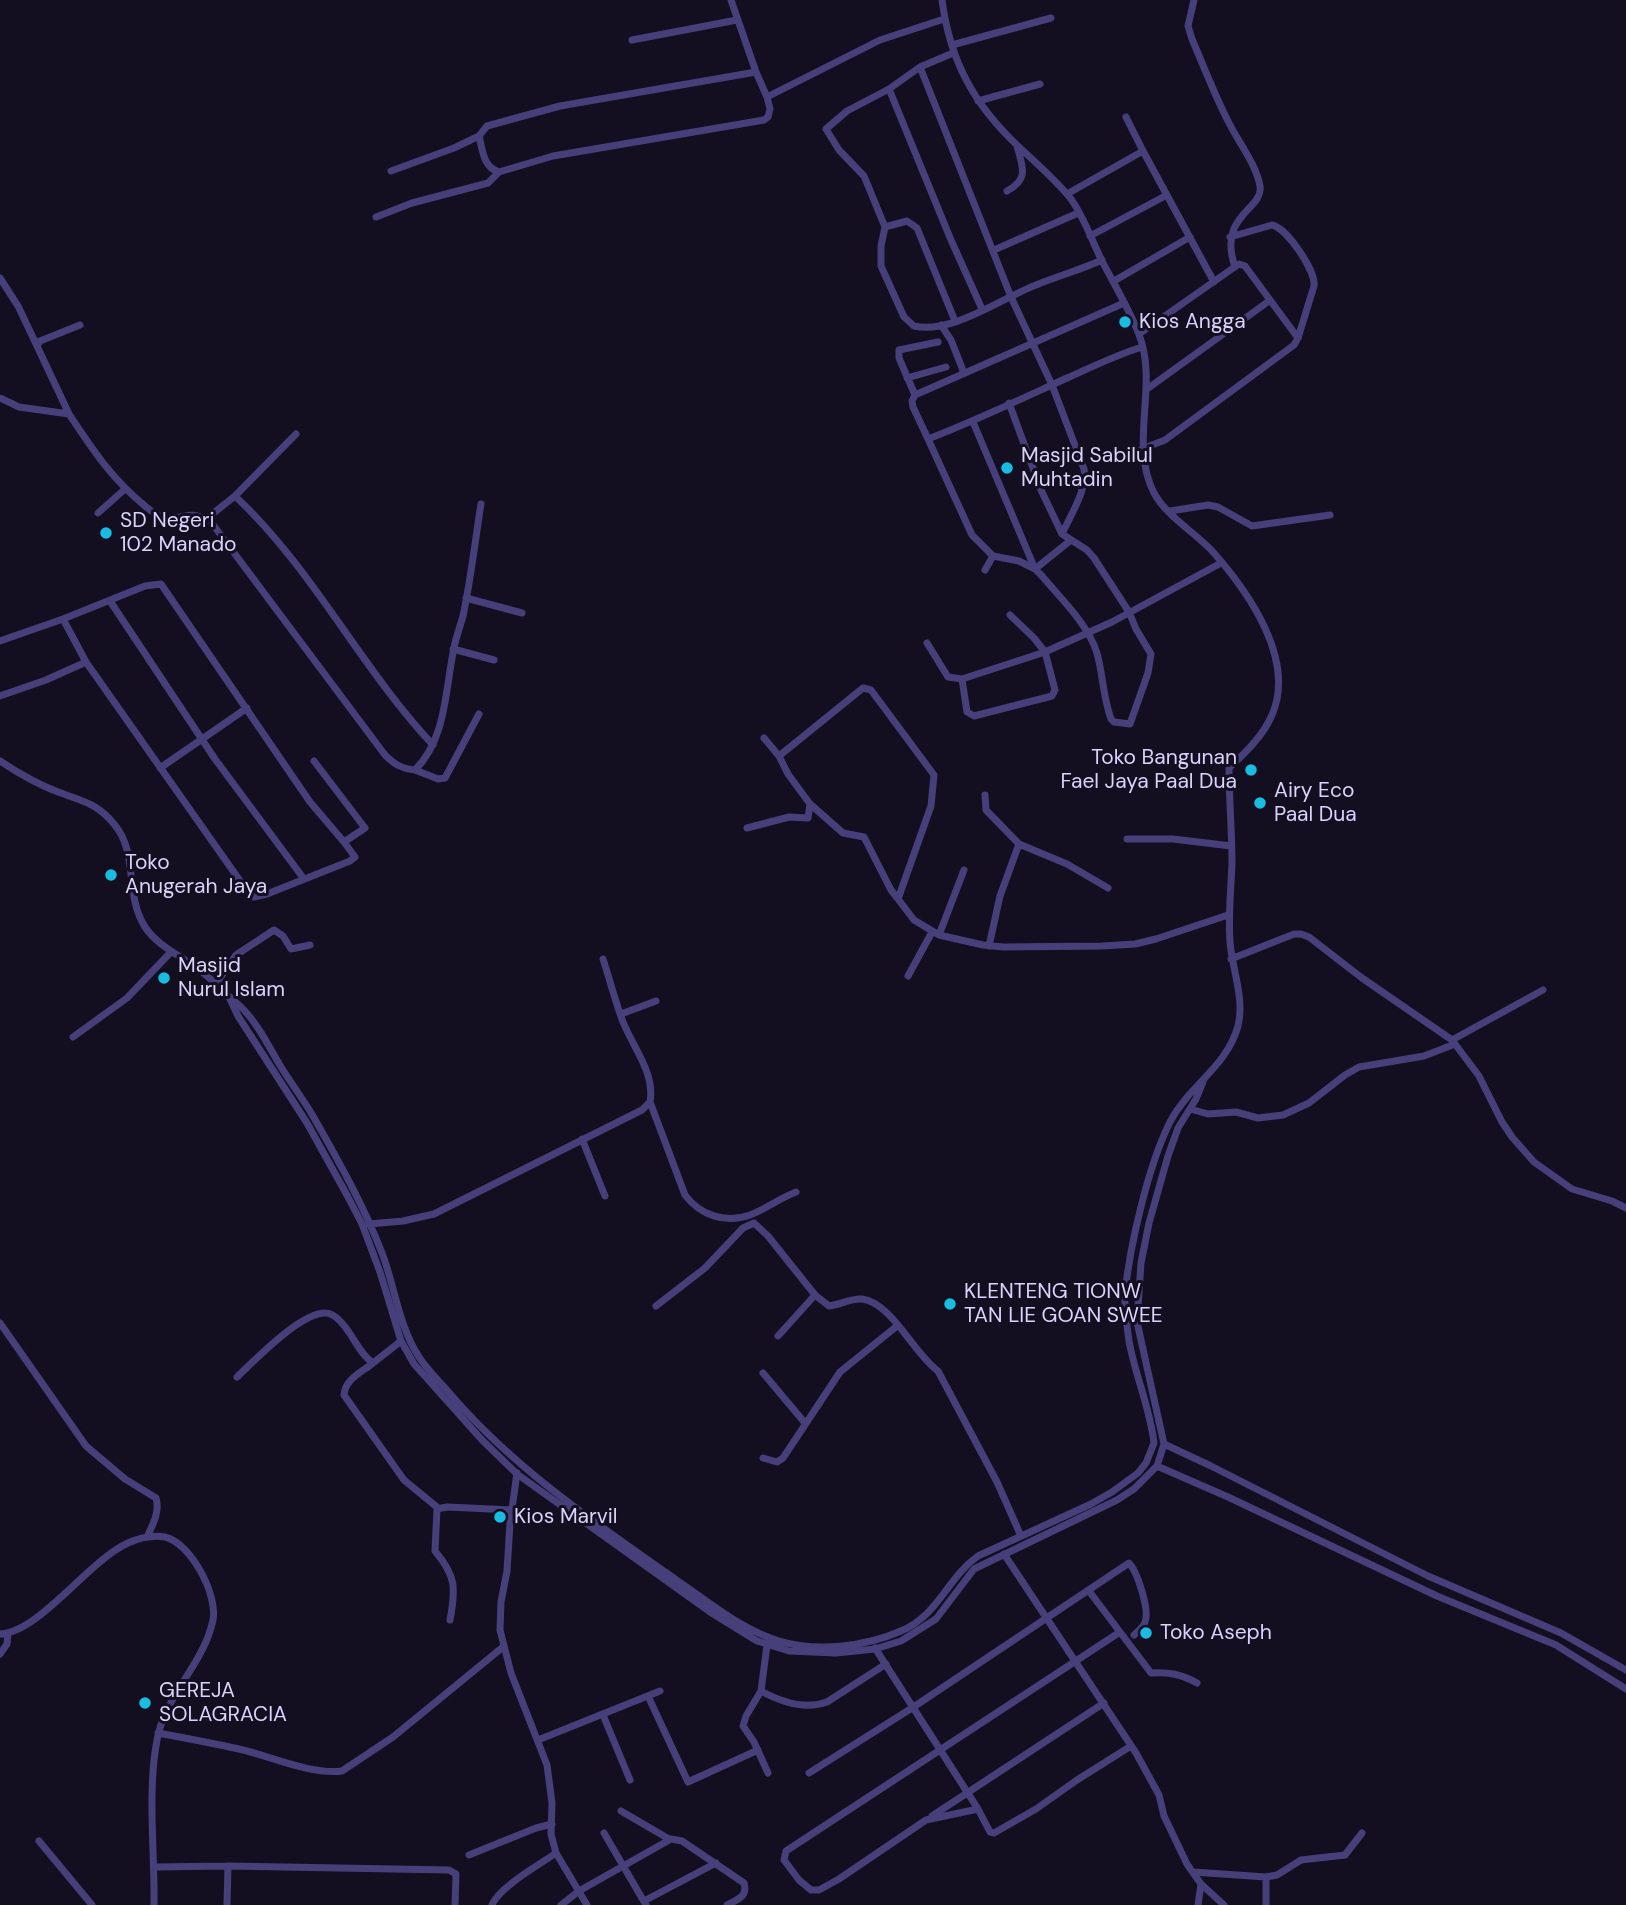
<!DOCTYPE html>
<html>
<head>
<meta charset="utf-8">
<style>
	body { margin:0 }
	canvas { display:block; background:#130f20 }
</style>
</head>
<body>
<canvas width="1626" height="1905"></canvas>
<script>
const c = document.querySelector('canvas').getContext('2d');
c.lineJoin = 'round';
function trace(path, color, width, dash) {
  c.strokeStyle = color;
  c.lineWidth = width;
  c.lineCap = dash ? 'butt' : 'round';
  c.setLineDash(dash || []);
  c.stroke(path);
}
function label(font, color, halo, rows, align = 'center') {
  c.font = font + ' "DM Sans",sans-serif';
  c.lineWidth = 6;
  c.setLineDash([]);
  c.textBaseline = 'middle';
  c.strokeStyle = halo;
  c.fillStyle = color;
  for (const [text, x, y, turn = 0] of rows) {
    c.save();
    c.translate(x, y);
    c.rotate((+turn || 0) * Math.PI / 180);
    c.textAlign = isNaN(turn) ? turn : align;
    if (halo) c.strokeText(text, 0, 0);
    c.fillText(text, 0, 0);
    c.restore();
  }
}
trace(new Path2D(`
	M731,0L756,72L767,97L770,109L768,117L764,120L553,156L499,172C483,167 483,151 479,136L487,126L560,106L756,72
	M1194,0L1188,26L1192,39C1204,67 1215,96 1229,123C1239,143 1256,164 1260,186C1264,210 1217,214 1235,267
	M632,40L737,20
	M952,45L1051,18
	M953,53L920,67L889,89L847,111L826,129L839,150L864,176L885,227L881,246V266L904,317L914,326C951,335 1002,298 1036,285C1058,276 1080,270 1102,260
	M920,67L1011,297L1052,385L1084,469C1087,491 1071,514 1062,534
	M889,89L951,240L982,309
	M767,97L880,40L944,19
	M978,101L1040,84
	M1126,117L1143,151
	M391,171L454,148L479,136
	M1007,191C1029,179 1023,168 1017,146
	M1067,194L1143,151L1214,282
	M376,217L412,203L488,183L499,172
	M885,227L907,221L917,228L955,321
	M1090,236L1167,195
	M994,250L1078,213
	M0,278L18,306L37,346
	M1114,281L1190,237
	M1124,303L915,395L912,401L913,407L928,439C975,421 1021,399 1067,378C1092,367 1116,355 1142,347
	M941,325L951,340L964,373
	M1139,334L1239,264L1245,266L1298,338
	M907,378L946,367
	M1147,389L1269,301
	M915,395L899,358V350L938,342
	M0,398L19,407L69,414C93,450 111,478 145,506C151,511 155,515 163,517C186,522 190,505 214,526L385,755C394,764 402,769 415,770C447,738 445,689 454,648C456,637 460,627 463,616C471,579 475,541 481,504
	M69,414L37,346L40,341L80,325
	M973,422L1035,569L1071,540
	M928,439L972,535L993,556L1019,561L1035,569L1042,576C1061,599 1088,624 1097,653C1103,675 1103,697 1111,719L1114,722L1130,724L1148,673L1151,654L1136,629L1129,612L1094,558L1087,550L1062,534L1041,490L1009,403
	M1142,449L1165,440L1294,345L1298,338L1314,286C1316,271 1287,228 1272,225L1230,237
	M235,496C313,569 360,667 433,745
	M1170,511L1208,505L1218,507L1252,526L1330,515
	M98,513L125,489
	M206,519L235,496L296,434
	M985,570L993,556
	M466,598L522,613
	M110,601L215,759L304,879
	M63,619L145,586L161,584L310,802L344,842L365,828L314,761
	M0,641L63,619L86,662L250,895L254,897L267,894L350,861L355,857L344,842
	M927,643L948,677L962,679L1045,652L1112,622L1221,563
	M453,649L494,660
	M962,679L967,712L974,716L1052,696L1055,690L1045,652L1034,638L1010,615
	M0,696L46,680L86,662
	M764,738L779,756L863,688L871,690L934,775L931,806L898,899L914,920L939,935L983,945L1003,947L1102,946L1135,944L1156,939L1228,915
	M779,756L788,774L810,804
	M0,761C18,773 37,784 58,792C82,801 97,803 114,824C139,853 124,894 145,927C159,948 183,956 202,972C215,982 227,995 240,1006C257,1022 269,1047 281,1067C291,1083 303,1099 313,1116C338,1160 364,1206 382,1253C395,1287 399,1327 419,1357C428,1371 441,1383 452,1396C516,1470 598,1525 678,1581C709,1602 742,1630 779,1641C816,1652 865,1647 901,1631C939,1615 947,1578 978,1556L1091,1504L1112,1492L1138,1473L1146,1463L1154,1443C1150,1408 1135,1375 1129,1341C1127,1325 1124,1309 1125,1293C1130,1245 1148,1167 1169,1124C1187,1087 1227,1067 1238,1026C1245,1000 1232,968 1230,942C1228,915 1231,890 1232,863C1232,831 1229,799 1229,768C1246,752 1263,736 1272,715C1296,660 1249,593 1214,553C1196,533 1167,517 1154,493C1128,442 1160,384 1138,332C1128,307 1114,284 1102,261C1092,241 1084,217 1071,199C1056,180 1036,163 1019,147C974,105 950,61 942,0
	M160,768L247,708
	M415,770L438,779L445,778L479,714
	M985,795L986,810L1019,844L1067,864L1108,888
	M747,828L789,817L808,818L810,804L843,833L864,837L891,890L898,899
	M1127,839H1173L1231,846
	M939,935L964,870
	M989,946L1000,896L1019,844
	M1231,959L1294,934H1301L1309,937L1362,978L1452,1040L1479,1076L1502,1122L1512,1137L1534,1162L1572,1189L1612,1201L1626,1208
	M908,976L932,932
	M216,984L236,955L274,930L283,936L291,949L310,945
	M230,999L238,1016L307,1123L348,1197L362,1224L380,1272L401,1341L414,1364L482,1440L517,1474L710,1612L757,1641L789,1651L836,1653L875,1649L901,1641L936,1619L974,1569L1117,1500L1134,1489L1157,1466L1164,1444L1137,1322L1141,1263L1149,1223L1168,1156L1178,1128L1196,1099L1203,1082
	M621,1014L656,1001
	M73,1037L127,998L171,952
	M1452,1040L1543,990
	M650,1102L685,1195C700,1215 725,1224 750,1215C766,1209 780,1198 796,1192
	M1190,1109L1208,1114L1236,1112L1258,1118L1283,1115L1309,1103L1345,1075L1359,1067L1424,1056L1455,1044
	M582,1139L605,1196
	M369,1224L403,1221L434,1214L642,1110L650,1102C655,1073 634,1049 623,1022C615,1001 610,980 603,959
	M656,1306L705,1268L743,1228L754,1223L768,1236L815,1295
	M0,1323L86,1446L125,1479L156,1498C160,1512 153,1524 147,1537
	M778,1336L815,1295L829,1306C841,1305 850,1298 862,1299C891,1302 914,1354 938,1371L997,1482L1021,1536
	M373,1363C362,1372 345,1379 344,1395L404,1480L438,1508
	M763,1373L805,1423
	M237,1377C255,1360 300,1313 325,1313C330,1313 336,1317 339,1320C353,1333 358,1353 373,1363L401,1341
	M1164,1444L1211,1466L1428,1576L1561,1633L1626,1670
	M763,1458L777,1462L783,1458L840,1372L897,1326
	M1157,1466L1228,1497L1437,1596L1556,1645L1626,1689
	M517,1473L510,1523L507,1571L501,1602L500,1630L511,1673L547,1765L552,1803L551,1834L556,1853L587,1905
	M1004,1554L1136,1753L1159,1795L1164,1816L1187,1864L1201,1884L1224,1905
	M1089,1591L1151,1673C1169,1672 1181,1674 1197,1683
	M450,1620C456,1588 456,1576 435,1551L437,1509L447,1507L512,1510
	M1120,1632L786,1851L784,1860L799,1880L811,1890H819L839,1879L926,1820L978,1809L990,1832L994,1833L1036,1809L1077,1780L1131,1746
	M0,1634C40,1632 88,1561 128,1543C139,1538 153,1535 165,1537C191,1543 218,1595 213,1620C204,1664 165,1695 157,1740C147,1792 155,1852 154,1905
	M767,1645L761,1691L746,1716L743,1726L754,1742L768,1773
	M875,1648L978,1809
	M0,1654L7,1644L8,1634
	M761,1691C781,1702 805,1710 827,1702L886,1664
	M648,1696L688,1782L758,1750
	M603,1715L630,1780
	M158,1733C185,1738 212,1743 239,1749C270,1756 311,1775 342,1771L393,1737L503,1647
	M538,1740L660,1691
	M809,1773L912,1708L1129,1563C1137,1571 1150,1610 1145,1622C1144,1627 1138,1631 1134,1635
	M621,1811L669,1839
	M932,1816L1104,1703
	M604,1833L646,1905
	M39,1841L92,1905
	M469,1855L536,1828L552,1824
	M228,1866L449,1870L456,1874L455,1905
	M155,1867L228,1866L227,1905
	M1193,1872L1266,1877
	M644,1901L716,1863
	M492,1905C499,1887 539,1865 556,1853
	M561,1905L579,1891L671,1839L682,1841L744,1883C748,1897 738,1899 727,1905
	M1198,1905L1201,1884
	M1266,1905V1877L1277,1875L1301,1860L1345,1855L1362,1833`), '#463f7a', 7);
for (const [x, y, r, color] of [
	[1125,322,7,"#18bde1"],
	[1007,468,7,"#18bde1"],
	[106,533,7,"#18bde1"],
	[1251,770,7,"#18bde1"],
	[1260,803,7,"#18bde1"],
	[111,875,7,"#18bde1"],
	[164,978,7,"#18bde1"],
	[950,1304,7,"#18bde1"],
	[500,1517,7,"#18bde1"],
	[1146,1633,7,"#18bde1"],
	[145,1703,7,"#18bde1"]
]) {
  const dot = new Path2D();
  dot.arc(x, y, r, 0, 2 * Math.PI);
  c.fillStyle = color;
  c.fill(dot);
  trace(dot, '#130f20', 2.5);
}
label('21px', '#dad3fa', '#130f20', [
	["Kios Angga",1139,322],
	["Masjid Sabilul",1021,456],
	["Muhtadin",1021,480],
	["SD Negeri",120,521],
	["102 Manado",120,545],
	["Toko Bangunan",1237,758,"right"],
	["Fael Jaya Paal Dua",1237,782,"right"],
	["Airy Eco",1274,791],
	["Paal Dua",1274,815],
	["Toko",125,863],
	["Anugerah Jaya",125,887],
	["Masjid",178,966],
	["Nurul Islam",178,990],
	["KLENTENG TIONW",964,1292],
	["TAN LIE GOAN SWEE",964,1316],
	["Kios Marvil",514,1517],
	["Toko Aseph",1160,1633],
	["GEREJA",159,1691],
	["SOLAGRACIA",159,1715]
], 'left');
</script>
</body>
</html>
